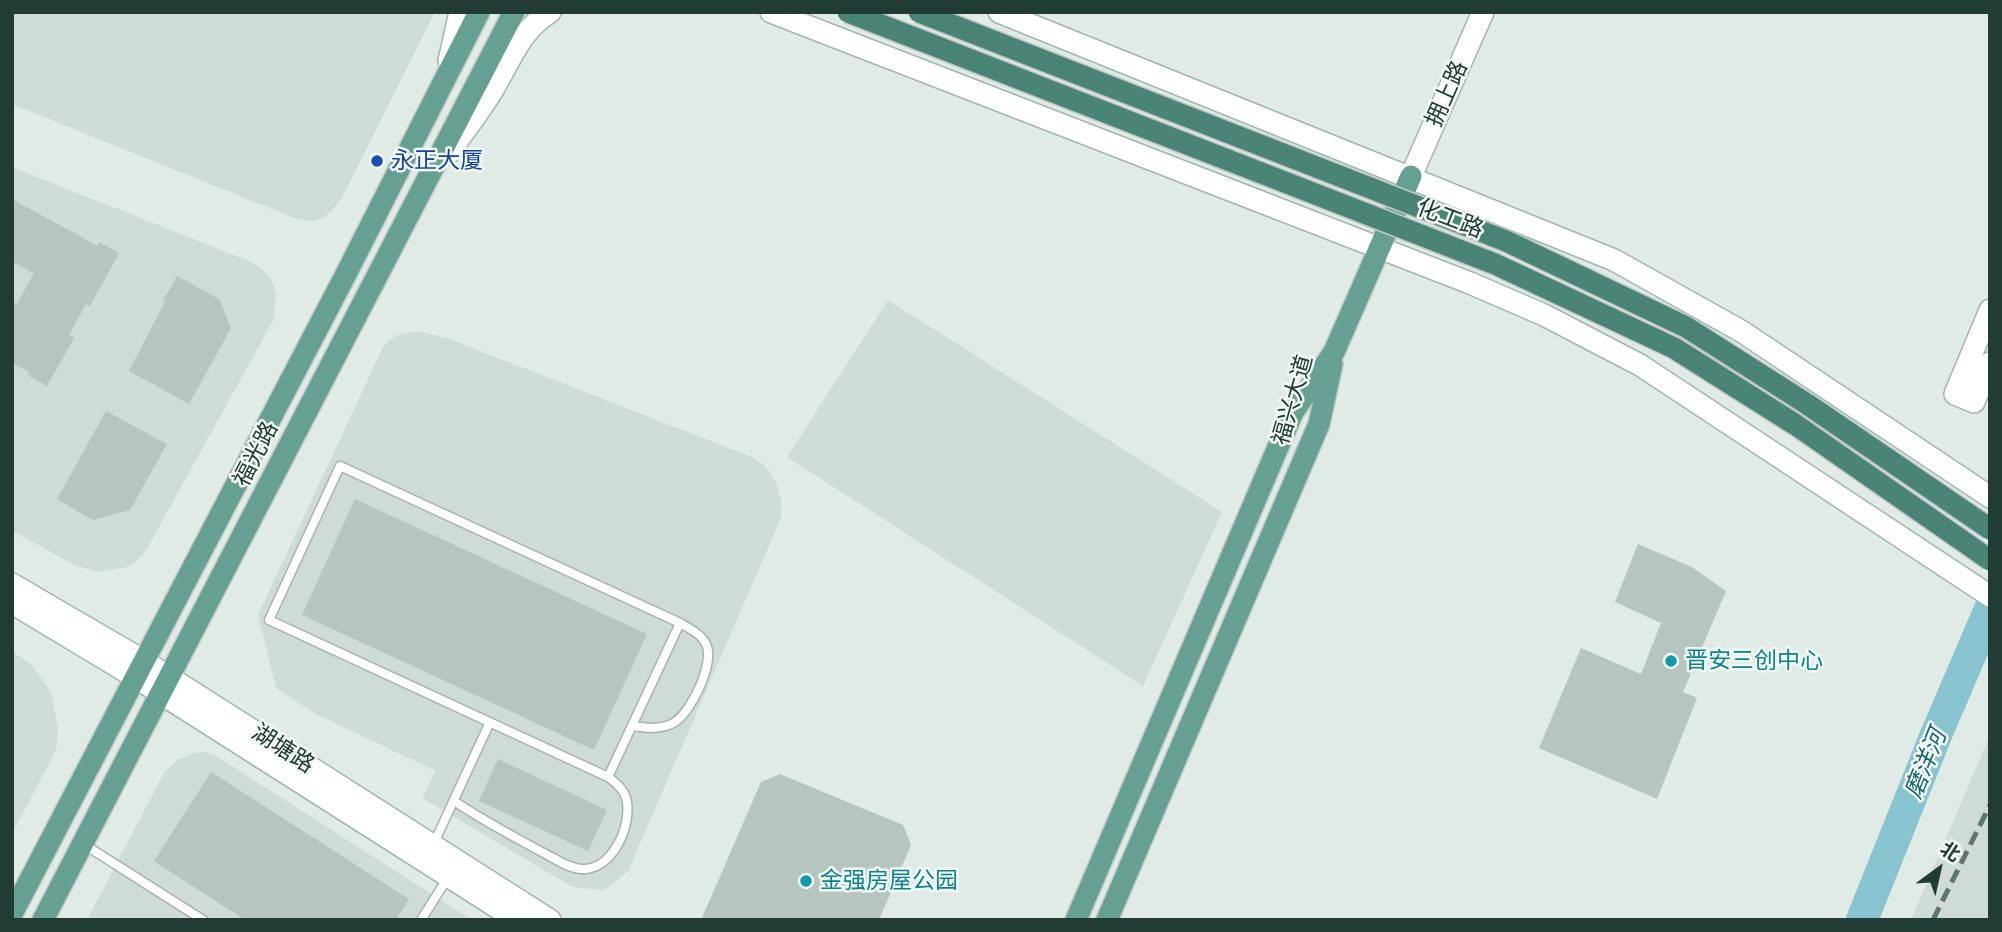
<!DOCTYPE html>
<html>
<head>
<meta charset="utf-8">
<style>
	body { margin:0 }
	#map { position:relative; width:2002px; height:932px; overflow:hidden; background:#e0ebe6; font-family:Raleway,"Noto Sans SC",sans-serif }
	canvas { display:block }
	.frame { position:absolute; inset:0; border:14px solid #213b35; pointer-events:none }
	.north { position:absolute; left:1904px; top:834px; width:70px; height:70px; -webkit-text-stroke:5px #f1f8f4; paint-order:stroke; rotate:33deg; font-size:19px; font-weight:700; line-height:28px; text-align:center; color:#213b35 }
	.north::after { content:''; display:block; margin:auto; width:24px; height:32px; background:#213b35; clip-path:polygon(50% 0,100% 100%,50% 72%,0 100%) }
</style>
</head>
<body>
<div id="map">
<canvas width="2002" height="932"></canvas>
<div class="frame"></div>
<div class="north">北</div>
</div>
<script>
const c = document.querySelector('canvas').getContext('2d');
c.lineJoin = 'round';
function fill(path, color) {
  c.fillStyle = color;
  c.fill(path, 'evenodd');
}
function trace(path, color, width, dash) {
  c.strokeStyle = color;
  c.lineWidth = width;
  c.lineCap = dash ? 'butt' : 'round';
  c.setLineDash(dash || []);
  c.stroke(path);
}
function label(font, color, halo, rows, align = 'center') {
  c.font = font + ' Raleway,"Noto Sans SC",sans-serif';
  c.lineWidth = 5;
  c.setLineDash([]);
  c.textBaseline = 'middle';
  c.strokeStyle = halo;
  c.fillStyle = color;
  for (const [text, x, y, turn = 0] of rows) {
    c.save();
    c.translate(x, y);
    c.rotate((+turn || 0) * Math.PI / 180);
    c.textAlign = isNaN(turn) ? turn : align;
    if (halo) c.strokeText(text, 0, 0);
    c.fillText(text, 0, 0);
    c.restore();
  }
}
fill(new Path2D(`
	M12,12H435L342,198L326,217L313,221L297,219L12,104Z
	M12,167L249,261L263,270L272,281L276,294L274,319L145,552L137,561L127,567L96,572L75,565L12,531Z
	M888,300L1222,512L1143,686L787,457Z
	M421,332L447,338L754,458L766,467L776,482L781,500V518L628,871L614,883L602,890L573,887L422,798L436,771L314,713L276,688L258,615L384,345L391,339L402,333Z
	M12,651L33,666L52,694L58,731L56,750L12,834Z
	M1990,735V920H1911Z
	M205,752L218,757L472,920H87L165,771L178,760L193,753Z`), '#cfdbd5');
trace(new Path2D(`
	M1862,920L1936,735L1990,609`), '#88c4d0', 32);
fill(new Path2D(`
	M12,199L98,246L99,242L119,253L90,306L86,304L69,335L74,338L47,386L27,375L29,372L12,363V302L17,304L34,273L12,262Z
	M177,276L219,299L231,328L189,404L129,371L165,302L163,301Z
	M106,411L167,444L130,510L93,520L57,499Z
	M355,499L647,634L594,750L302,615Z
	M1638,544L1692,567L1726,591L1683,692L1697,698L1657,799L1539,748L1581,648L1641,674L1661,623L1615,602Z
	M498,759L607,810L588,851L479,801Z
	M211,772L409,899L396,920H245L154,861Z
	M780,774L903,825L911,845L879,920H701L761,782Z`), '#b6c6bf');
const service = new Path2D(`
	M340,466L680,623L608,777L269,620Z
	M632,726C646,728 663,730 675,722C692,711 715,662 706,644C701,634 689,628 680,623
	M454,801C482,820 512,836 542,852C554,858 567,868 581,869C611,871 631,829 627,802C625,790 617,784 608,777
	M434,843L490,722
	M85,845L203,920
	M421,920L447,879`);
const tertiary = new Path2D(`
	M1411,176L1483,12
	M1990,310L1955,394L1974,402L1990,363`);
const secondary = new Path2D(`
	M771,12L1470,283L1544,315L1640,365L1990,596
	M999,12L1614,260L1741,331L1990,497
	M449,61L460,12
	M448,154C464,131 482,109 495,86C512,57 521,30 550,12
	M12,584L144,661L550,920
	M12,603L135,677L517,920`);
const primary = new Path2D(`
	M12,914L346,274L479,12
	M43,920L514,12
	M1076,920L1293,412L1334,352L1411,176
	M1107,920L1319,424L1332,364`);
trace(service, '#a3b3ad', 11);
trace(tertiary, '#a3b3ad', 24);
trace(secondary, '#9fb7af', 24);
trace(primary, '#c1c8c6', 24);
trace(service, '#fff', 8);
trace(tertiary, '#fff', 21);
trace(secondary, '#fff', 21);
trace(primary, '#65a092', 21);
trace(new Path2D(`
	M1933,920L1990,805`), '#5b7770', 5, [14, 7]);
const trunkBridge = new Path2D(`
	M848,12L1495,264L1674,348L1796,425L1990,560
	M919,12L1506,241L1686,327L1807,404L1990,529`);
trace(trunkBridge, '#c1c8c6', 24, []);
trace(trunkBridge, '#498477', 21);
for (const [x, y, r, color] of [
	[377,161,7,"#1a4fb4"],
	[1671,661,7,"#0f9aa8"],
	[806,881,7,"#0f9aa8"]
]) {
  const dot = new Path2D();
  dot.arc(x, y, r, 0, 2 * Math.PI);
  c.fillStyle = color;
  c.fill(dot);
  trace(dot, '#f1f8f4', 2.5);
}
label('23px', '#213b35', '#f1f8f4', [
	["拥上路",1447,94,-66],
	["化工路",1450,219,21],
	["福兴大道",1293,400,-74],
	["福光路",256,454,-63],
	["湖塘路",283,749,33]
]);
label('23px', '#164399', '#f1f8f4', [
	["永正大厦",391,161]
], 'left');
label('23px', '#0d838f', '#f1f8f4', [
	["晋安三创中心",1685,661],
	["金强房屋公园",820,881]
], 'left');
label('italic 24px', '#1c6776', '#f1f8f4', [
	["磨洋河",1926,764,-68]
]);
</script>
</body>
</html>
